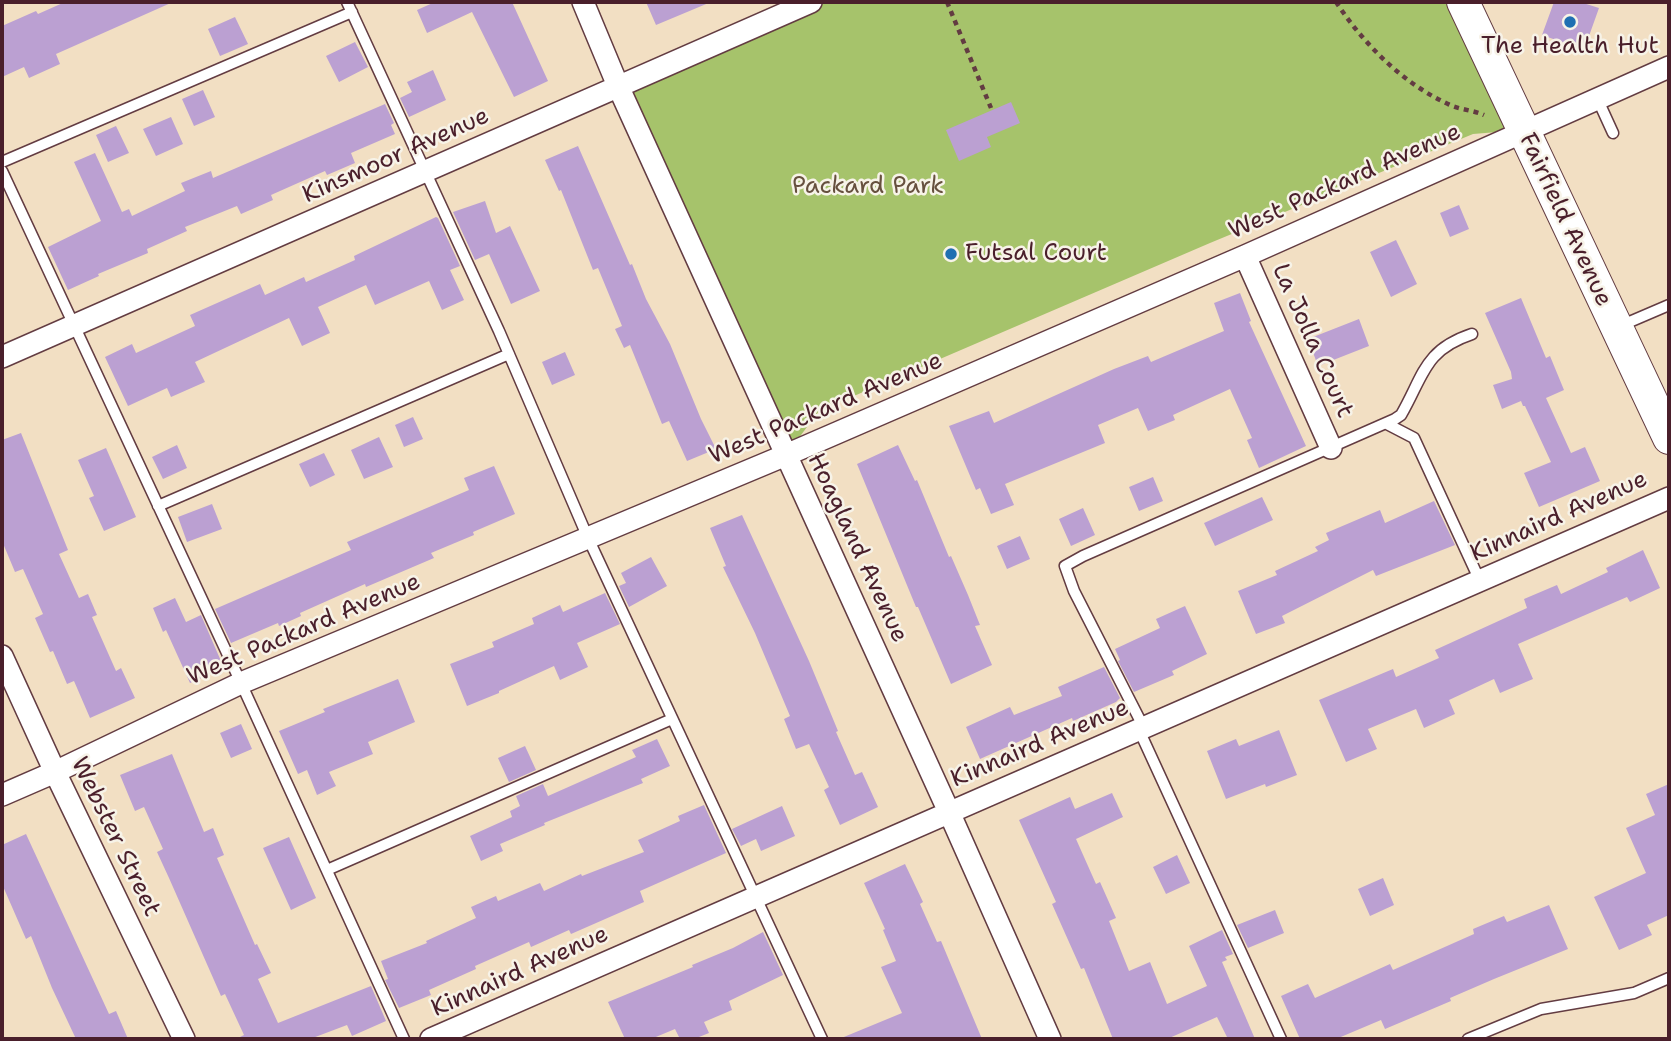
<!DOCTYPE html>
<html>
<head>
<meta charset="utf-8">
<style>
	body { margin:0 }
	#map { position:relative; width:1671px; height:1041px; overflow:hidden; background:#f2dfc3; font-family:"Shantell Sans",sans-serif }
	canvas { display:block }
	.frame { position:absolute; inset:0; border:4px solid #4a1f2b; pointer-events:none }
</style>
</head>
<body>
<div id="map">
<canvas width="1671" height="1041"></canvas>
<div class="frame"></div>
</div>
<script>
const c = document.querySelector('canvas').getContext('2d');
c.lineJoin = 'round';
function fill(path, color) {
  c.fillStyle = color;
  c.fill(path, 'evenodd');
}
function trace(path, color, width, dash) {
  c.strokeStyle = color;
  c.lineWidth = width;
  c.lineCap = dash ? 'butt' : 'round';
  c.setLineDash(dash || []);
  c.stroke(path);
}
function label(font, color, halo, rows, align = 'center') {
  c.font = font + ' "Shantell Sans",sans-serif';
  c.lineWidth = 5;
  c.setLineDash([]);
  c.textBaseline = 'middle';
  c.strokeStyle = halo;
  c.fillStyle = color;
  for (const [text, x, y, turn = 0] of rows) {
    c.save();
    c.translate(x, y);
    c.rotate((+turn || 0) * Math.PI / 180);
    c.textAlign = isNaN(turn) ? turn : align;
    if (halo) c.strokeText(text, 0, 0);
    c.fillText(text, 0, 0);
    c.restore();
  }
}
fill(new Path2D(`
	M811,2H1463L1522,130L1473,134L1210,243L819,411L786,455L618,86Z`), '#a6c36b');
fill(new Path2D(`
	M65,2H173L56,54L60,64L29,78L24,67L2,77V26L36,11L38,14Z
	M435,2H512L548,81L514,97L472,12L427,33L417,10Z
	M646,2H711L656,25Z
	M1554,2H1580L1599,8L1584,50L1542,35Z
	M235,17L248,44L220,56L208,29Z
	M355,42L368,67L339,82L326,56Z
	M433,70L446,100L409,117L400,98L412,92L407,82Z
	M203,90L215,117L194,126L182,99Z
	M1011,102L1020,123L987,137L991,147L959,161L946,130Z
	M385,104L394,123L391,125L395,134L351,153L355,163L327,175L325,171L271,195L273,200L241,214L237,206L185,227L187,231L147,249L148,253L98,274L99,276L68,290L48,247L101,221L74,162L95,153L122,212L129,209L132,216L185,191L181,183L211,171L213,178Z
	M171,117L183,144L156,156L143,129Z
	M116,126L129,153L108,162L96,135Z
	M578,146L630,265L632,264L646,299L670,344L701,419L716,449L687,461L669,421L662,424L630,345L624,348L615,329L622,326L598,268L593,270L561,190L559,191L545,160Z
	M485,201L496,233L510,226L540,291L511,304L489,254L475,260L453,212Z
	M1459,205L1469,229L1450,237L1440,213Z
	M436,217L438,218L460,266L450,270L464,300L442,310L429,281L375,305L366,285L318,307L330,333L302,346L289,318L195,362L205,382L171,397L167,388L128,406L105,357L132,344L136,353L195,326L190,315L260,284L265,295L304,277L306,282L355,260L354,256Z
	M1396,240L1417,284L1391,297L1370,252Z
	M1240,293L1251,321L1249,322L1306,446L1259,468L1247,440L1252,438L1230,389L1173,415L1175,420L1148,431L1138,408L1098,425L1105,443L1005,484L1014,505L991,514L980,488L976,490L949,426L989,411L994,423L1114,369L1148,356L1151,362L1224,331L1214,303Z
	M1521,298L1546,358L1550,356L1564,390L1546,398L1571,453L1585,447L1600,481L1539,507L1524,473L1551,462L1525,406H1523L1521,401L1502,409L1493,385L1512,379L1511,372L1485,313Z
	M1359,319L1369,346L1318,366L1308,339Z
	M565,352L575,375L552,385L542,362Z
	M413,417L423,439L404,447L395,425Z
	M21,433L68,550L59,554L79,598L88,594L97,615L92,617L116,671L121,668L135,698L90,718L74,681L67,684L53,651L50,652L35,618L43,614L23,569L15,572L2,541V440Z
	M379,437L393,467L364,479L351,450Z
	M177,445L187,468L163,479L152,457Z
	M898,445L915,481L917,480L949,557L951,556L968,595L980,625L975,626L992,665L951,684L918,607H916L857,464Z
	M106,448L136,517L104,531L89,498L94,496L78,460Z
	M324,453L335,475L310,487L299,464Z
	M494,466L515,514L473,532L474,535L431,553L434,558L366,587L365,584L300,613L301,616L279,626L278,623L231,643L215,609L351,550L347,542L469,490L464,478Z
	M1153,477L1163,501L1139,511L1129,487Z
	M1262,497L1273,520L1215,546L1204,523Z
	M1434,501L1455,545L1376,576L1373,570L1282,616L1285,623L1256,634L1238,591L1277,575L1275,571L1318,551L1315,547L1329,540L1326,533L1380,510L1385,523Z
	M212,504L222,529L187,542L178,517Z
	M1083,508L1095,535L1071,546L1059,519Z
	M742,515L809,661L838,731L836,732L855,775L862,772L878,807L840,825L824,790L829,787L809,744L796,749L784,719L790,716L755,633L723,567L726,566L710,528Z
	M1020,536L1030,559L1007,569L997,546Z
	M1643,550L1660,588L1630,602L1627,597L1518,644L1533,679L1500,693L1494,679L1449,700L1455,714L1424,728L1416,709L1368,729L1377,749L1346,762L1319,700L1393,669L1396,677L1439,658L1435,650L1527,608L1524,599L1557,585L1561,594L1608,572L1606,568Z
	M651,557L667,586L629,607L619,586L626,583L621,573Z
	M605,593L620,624L577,643L588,667L560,680L554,666L499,691V693L467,706L450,664L494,647L492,642L534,624L532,618L560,605L563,612Z
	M175,598L186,622L201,615L224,668L190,683L166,630L163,632L153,608Z
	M1185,606L1207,654L1172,671L1174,675L1134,692L1118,661L1120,660L1115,649L1160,628L1156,619Z
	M1104,667L1120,698L1116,702L1073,721L1072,718L980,759L966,727L1010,707L1014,715L1062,696L1058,687Z
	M398,679L415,722L368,742L373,754L329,772L336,786L317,795L307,770L298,774L279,731L325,712L323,709Z
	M241,724L252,749L231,758L220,733Z
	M1279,730L1297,775L1266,787L1265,784L1226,799L1207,751L1236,739L1239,746Z
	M657,739L670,766L641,779L643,783L544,823L545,825L500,844L503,851L481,861L470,836L512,817L510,811L520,806L516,796L543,784L548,796L636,757L632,750Z
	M525,746L536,770L509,782L498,758Z
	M172,754L204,832L213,828L224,855L217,858L255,945L257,944L271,973L258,979L278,1023L371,986L386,1021L352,1036L347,1025L310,1039H240V1037L244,1035L225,994L221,996L169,878L157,852L163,849L144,807L135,811L120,775Z
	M1669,784V915L1647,925L1652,935L1619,950L1594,897L1646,873L1626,828L1655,815L1646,794Z
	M1112,793L1123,817L1076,839L1096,884L1100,882L1116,918L1109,921L1129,971L1150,962L1167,1004L1207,986L1189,946L1222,930L1233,954L1225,957L1227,960L1222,962L1255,1039H1228L1217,1017L1167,1039H1113L1084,968L1081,969L1052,904L1056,902L1019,820L1070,797L1075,809Z
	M704,805L726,853L640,891L644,902L571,934L569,930L531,947L529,942L475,966L476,969L429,990L431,995L399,1008L385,980L388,979L381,961L427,943L426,941L476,918L471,907L496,896L498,901L540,883L544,891L581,874L582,876L644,852L638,840L680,821L678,816Z
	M782,806L795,836L761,851L756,839L741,846L732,829Z
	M26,834L109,1014L116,1011L128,1039H76L52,988L31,936L26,939L2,884V845Z
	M289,837L316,898L291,910L263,848Z
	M1177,855L1190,883L1166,894L1153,867Z
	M905,864L923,902L920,904L937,942L941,941L982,1039H839L902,1013L881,967L896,961L883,930L885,929L864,883Z
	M1383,878L1394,905L1370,916L1358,889Z
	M1549,905L1568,949L1494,979L1450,998L1451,1001L1385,1029L1381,1020L1336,1039H1300L1281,996L1308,984L1315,998L1390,964L1393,970L1474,934L1473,929L1504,916L1507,922Z
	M1275,910L1284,933L1248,948L1237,925Z
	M763,932L783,975L729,1001L732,1010L704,1022L709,1033L694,1039H680L675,1029L651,1039H625L608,1002L693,967L692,965L733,948Z`), '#bba0d2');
const service = new Path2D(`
	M347,2L499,331L588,538L822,1039
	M1597,98L1613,133
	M2,162L352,12
	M2,171L241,683L404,1039
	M1620,326L1669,305
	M1387,424L1414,438L1480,581
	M158,506L509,354
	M1144,728L1074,591L1065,566L1083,556L1395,419L1401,415C1424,375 1424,350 1472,334
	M1139,730L1281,1039
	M327,870L672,719
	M1468,1039L1541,1009L1634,993L1669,978`);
const minor = new Path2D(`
	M583,2L618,86L949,812L1050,1039
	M1245,256L1331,448
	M2,357L811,2
	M2,656L55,772L184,1039
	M2,795L55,772L241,683L786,455L1245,256L1669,67
	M431,1039L1669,498`);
const secondary = new Path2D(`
	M1463,2L1669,438`);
trace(service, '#633c42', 13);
trace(minor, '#633c42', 24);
trace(secondary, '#633c42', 34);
trace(new Path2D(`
	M947,2L991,108
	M1336,2C1363,43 1402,83 1448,104C1460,110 1473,110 1484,115`), '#633c42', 4.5, [5, 5]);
trace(service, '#fff', 10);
trace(minor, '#fff', 21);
trace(secondary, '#fff', 32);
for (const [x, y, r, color] of [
	[1570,22,7,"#1f6fb2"],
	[951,254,7,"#1f6fb2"]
]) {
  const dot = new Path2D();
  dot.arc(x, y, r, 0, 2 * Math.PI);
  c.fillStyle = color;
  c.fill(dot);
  trace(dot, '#f7f3e8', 2.5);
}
label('24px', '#4a1f2b', '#f7f3e8', [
	["The Health Hut",1570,47],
	["Futsal Court",965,254,"left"]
]);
label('24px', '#4a1f2b', '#f7f3e8', [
	["Kinsmoor Avenue",396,156,-24],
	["West Packard Avenue",1345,182,-24],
	["Fairfield Avenue",1565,220,65],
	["La Jolla Court",1312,341,66],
	["West Packard Avenue",826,409,-23],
	["Kinnaird Avenue",1559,517,-24],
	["Hoagland Avenue",857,548,65],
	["West Packard Avenue",304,630,-23],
	["Kinnaird Avenue",1040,744,-23],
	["Webster Street",115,837,64],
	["Kinnaird Avenue",520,972,-24]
]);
label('24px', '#66503e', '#f7f3e8', [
	["Packard Park",868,187]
]);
</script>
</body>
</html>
